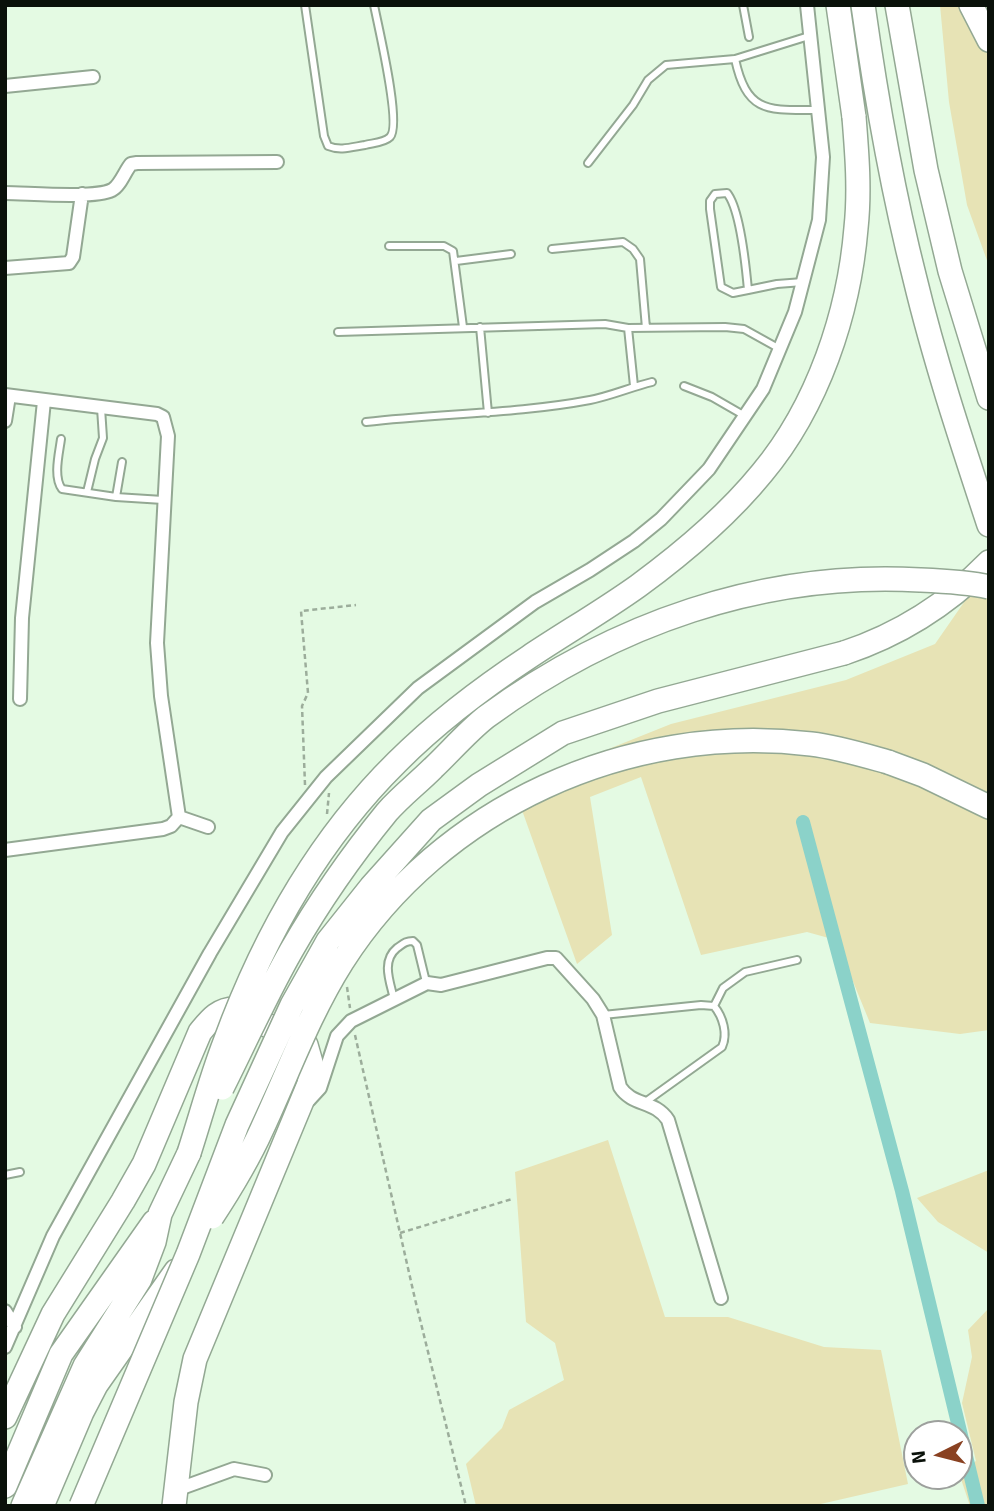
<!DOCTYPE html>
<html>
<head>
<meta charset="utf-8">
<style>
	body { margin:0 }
	#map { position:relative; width:994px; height:1511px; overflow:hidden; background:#e4fae3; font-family:Signika,sans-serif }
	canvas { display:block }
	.frame { position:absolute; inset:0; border:7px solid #0a110a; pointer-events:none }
	.north { position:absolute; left:903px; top:1420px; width:70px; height:70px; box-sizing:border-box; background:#fff; border:2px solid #9da09d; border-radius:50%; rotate:264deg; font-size:19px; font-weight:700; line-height:28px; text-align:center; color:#0a110a }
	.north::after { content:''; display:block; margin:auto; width:24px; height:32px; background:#894121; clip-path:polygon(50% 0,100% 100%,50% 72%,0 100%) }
</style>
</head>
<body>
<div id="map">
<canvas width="994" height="1511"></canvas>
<div class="frame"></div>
<div class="north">N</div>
</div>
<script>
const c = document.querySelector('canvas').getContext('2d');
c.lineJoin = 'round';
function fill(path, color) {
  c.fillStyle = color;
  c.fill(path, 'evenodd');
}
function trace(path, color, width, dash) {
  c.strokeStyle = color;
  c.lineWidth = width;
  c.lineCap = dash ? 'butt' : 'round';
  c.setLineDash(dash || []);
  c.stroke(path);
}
fill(new Path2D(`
	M940,5H989V266L967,205L949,102Z
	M989,571V1030L960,1034L870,1023L836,940L807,932L701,955L641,777L590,797L612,935L577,964L518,799L611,748L671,724L846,680L935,644L976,585Z
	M608,1140L665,1317H728L824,1347L881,1350L908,1484L812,1506H476L466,1464L502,1428L509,1410L564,1380L555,1343L526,1322L515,1172Z
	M989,1170V1253L938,1222L917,1198Z
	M989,1308V1506H970L959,1473L976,1461L962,1403L972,1357L968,1330Z`), '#e7e3b5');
trace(new Path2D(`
	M803,822L902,1191L978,1506`), '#8bd2c9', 14);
const service = new Path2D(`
	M305,5L324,136L328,146C340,151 352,147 365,145C372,143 384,143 390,137C402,125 378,26 374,5
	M743,5L749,37
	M735,59L809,36
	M588,163L633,105L648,80L666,65L735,59C747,114 768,110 818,110
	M389,246H444L453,251L463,327
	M552,249L623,242L633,249L640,259L646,328
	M456,261L511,254
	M748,290L733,293L721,287L710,209V201L715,194L727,193C740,209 746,268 748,290L777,284L803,282
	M480,327L488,413
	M628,328L634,386
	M338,332L605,324L628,328L725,327L744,329L780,349
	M684,386L712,397L745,416
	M366,422C441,413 516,414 590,400C611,396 631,387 652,382
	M61,439C59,454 53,477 62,489L116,497L163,500
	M87,492L95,459L103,438L101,408
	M116,497L122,462
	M394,999C390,982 381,961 397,948C403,944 405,941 413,941L417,945L426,982
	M714,1006L723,988L745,972L797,960
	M603,1015L701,1005L714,1006C723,1017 728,1034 722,1047L644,1103
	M5,1175L20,1172`);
const minor = new Path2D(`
	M5,86L93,77
	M5,193C28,193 94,199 112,190C120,186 125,171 131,164L137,163L277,162
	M5,268L69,263L73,257L82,194
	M5,395L157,414L163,417L168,436L157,643L161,696L179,817L171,826L163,829L5,850
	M5,421L9,396
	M20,699L22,618L44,401
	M179,817L208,827
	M309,1100L320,1088L337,1036L351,1021L427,983L441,985L547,958H556L593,999L603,1015L620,1087C632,1106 655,1100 668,1120L721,1298
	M5,1311L15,1327
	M5,1347L53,1236L210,953L282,832L326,777L418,688L535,602L590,570L634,541L661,519L709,469L763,389L795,312L819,220L823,157L807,5
	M176,1490L234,1469L265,1475`);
const motorway = new Path2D(`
	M838,5L854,117
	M863,5C876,97 892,189 915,279C935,362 962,443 989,525
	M897,5L926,170L950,271L989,398
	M971,5L989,40
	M844,653C901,634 947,605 989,562
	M888,762L923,775L989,807
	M5,1417L53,1314L123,1201L144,1164L200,1032C210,1020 218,1009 235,1009L306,1045L312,1066L309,1084L195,1359L186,1402L174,1506
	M5,1486L61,1354L154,1222
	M23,1506L85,1366L140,1279L154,1242L160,1214L189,1153
	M42,1506L82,1412L96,1385L176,1271`);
trace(service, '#93a893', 10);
trace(minor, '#93a893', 16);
trace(motorway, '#93a893', 26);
trace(new Path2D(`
	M305,785L302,706L308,693L301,611L356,605
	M327,814L329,793
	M347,987L350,1008
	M355,1035L415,1299L466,1506
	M400,1233L512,1199`), '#9cad9b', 2.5, [5, 3.5]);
trace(service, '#fff', 6);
trace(minor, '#fff', 12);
trace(motorway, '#fff', 23);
const motorwayBridge = new Path2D(`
	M222,1088C245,1042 266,995 291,951C319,902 351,856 387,812C401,796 418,783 433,768C450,752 467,732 486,717C613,624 763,571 920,580C943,581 967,582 989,587
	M189,1153C201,1116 211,1078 225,1042C263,938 318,840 397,762C437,722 482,688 529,657C565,633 603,611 638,586C683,553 727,516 762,473C818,406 849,313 856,228C860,191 857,154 854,117
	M212,1217C231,1188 248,1160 262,1129C288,1073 309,1014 342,962C441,807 628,722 811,744C837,747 863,755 888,762
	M81,1506L188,1254L237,1125L292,1005L328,941L371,887L431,820L479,785L563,733L658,701L844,653`);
trace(motorwayBridge, '#93a893', 26, []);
trace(motorwayBridge, '#fff', 23);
</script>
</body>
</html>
